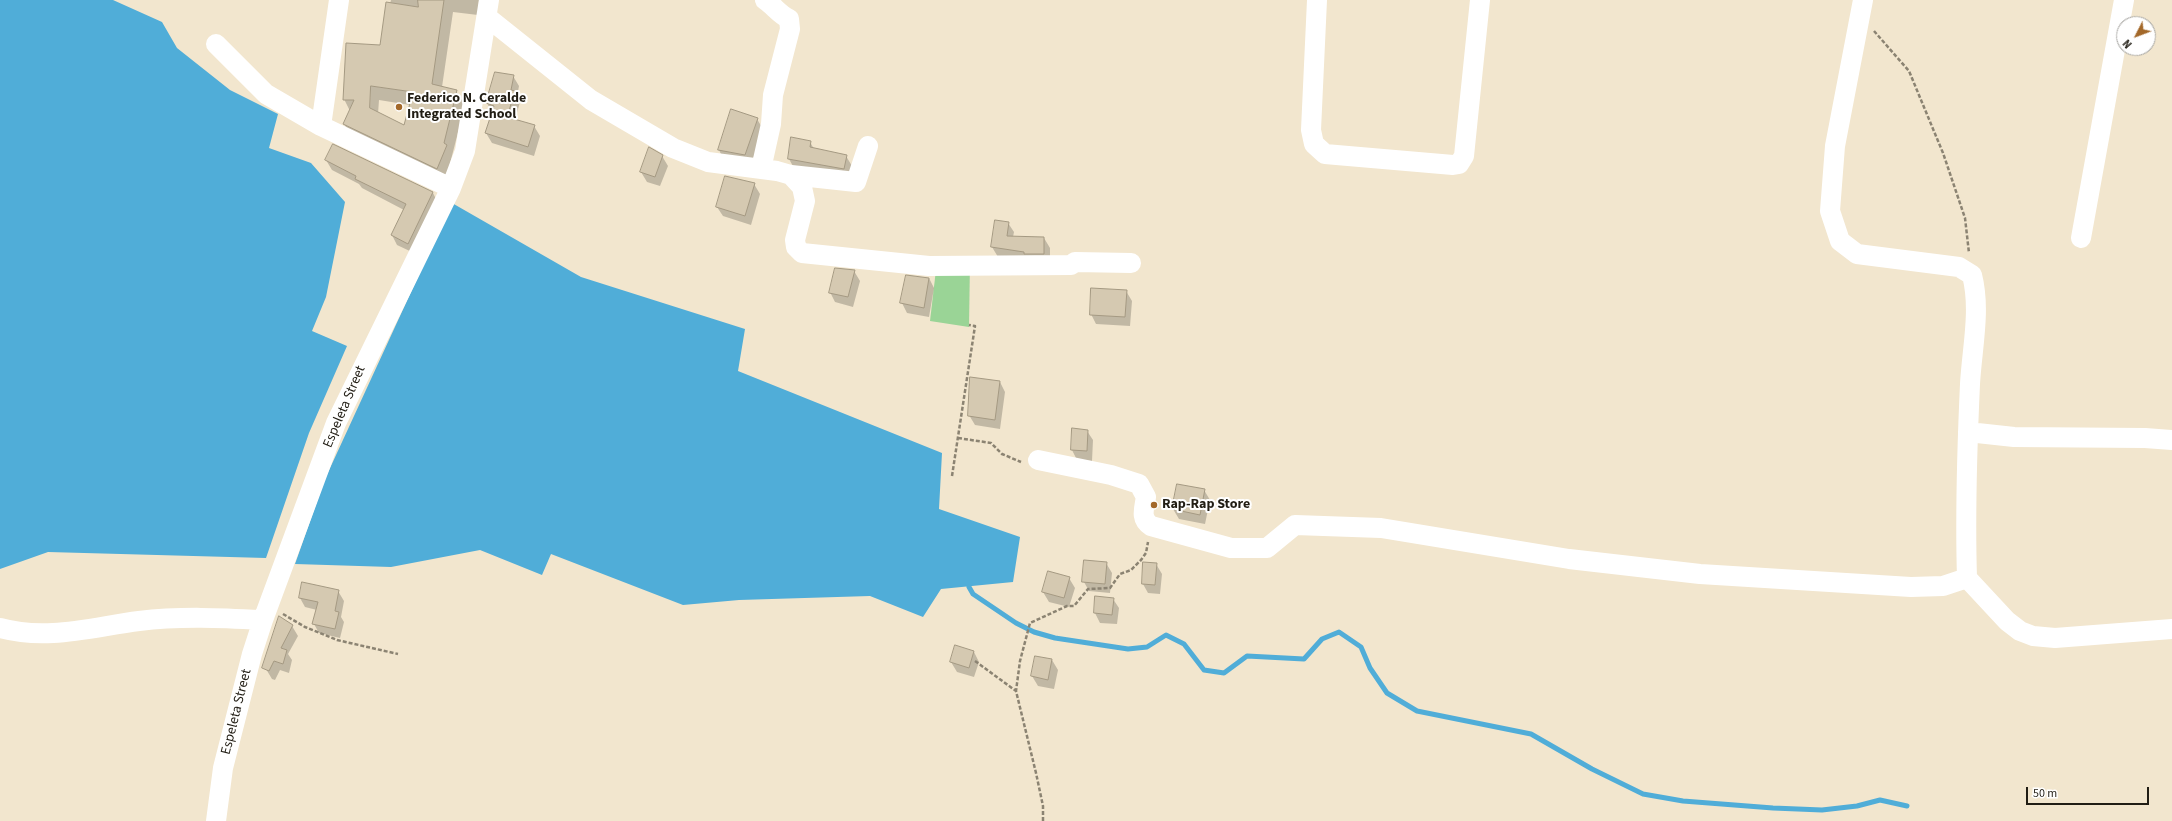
<!DOCTYPE html>
<html>
<head>
<meta charset="utf-8">
<style>
	body { margin:0 }
	#map { position:relative; width:2172px; height:821px; overflow:hidden; background:#f2e6ce; font-family:"Source Sans 3",sans-serif }
	canvas { display:block }
	.north { position:absolute; left:2116px; top:16px; width:40px; height:40px; box-sizing:border-box; background:#fff; border:1px solid #a6a5a1; border-radius:50%; rotate:228deg; font-size:11px; font-weight:700; line-height:16px; text-align:center; color:#211d14 }
	.north::after { content:''; display:block; margin:auto; width:14px; height:18px; background:#a36829; clip-path:polygon(50% 0,100% 100%,50% 72%,0 100%) }
	.scale { position:absolute; left:2026px; top:787px; width:123px; height:18px; box-sizing:border-box; border:2px solid #211d14; border-top:0; padding-left:5px; font-size:12px; line-height:14px; white-space:nowrap; color:#211d14; -webkit-text-stroke:3px #fff; paint-order:stroke }
</style>
</head>
<body>
<div id="map">
<canvas width="2172" height="821"></canvas>
<div class="north">N</div>
<div class="scale">50 m</div>
</div>
<script>
const c = document.querySelector('canvas').getContext('2d');
c.lineJoin = 'round';
function fill(path, color) {
  c.fillStyle = color;
  c.fill(path, 'evenodd');
}
function trace(path, color, width, dash) {
  c.strokeStyle = color;
  c.lineWidth = width;
  c.lineCap = dash ? 'butt' : 'round';
  c.setLineDash(dash || []);
  c.stroke(path);
}
function label(font, color, halo, rows, align = 'center') {
  c.font = font + ' "Source Sans 3",sans-serif';
  c.lineWidth = 4;
  c.setLineDash([]);
  c.textBaseline = 'middle';
  c.strokeStyle = halo;
  c.fillStyle = color;
  for (const [text, x, y, turn = 0] of rows) {
    c.save();
    c.translate(x, y);
    c.rotate((+turn || 0) * Math.PI / 180);
    c.textAlign = isNaN(turn) ? turn : align;
    if (halo) c.strokeText(text, 0, 0);
    c.fillText(text, 0, 0);
    c.restore();
  }
}
fill(new Path2D(`
	M937,261H970L969,327L930,321Z`), '#9ad496');
fill(new Path2D(`
	M0,0H113L162,22L177,48L230,90L278,114L269,148L311,163L345,202L326,297L312,331L347,346L309,433L266,558L48,552L0,569Z
	M452,203L581,277L745,329L738,371L942,453L939,509L1020,537L1013,582L941,589L923,617L870,596L739,600L683,605L551,554L542,575L480,550L391,567L295,564L325,479Z`), '#50add8');
fill(new Path2D(`
	M391,0H479L478,15L453,12L442,87L456,91L465,105L445,183L353,138L344,124L350,111L344,99L380,46ZM379,100L410,105L404,126L378,114Z
	M513,76L519,86L517,97L520,102L515,120L534,126L540,136L534,156L492,143L486,133L492,113L487,103Z
	M757,119L763,129L751,165L724,160L719,150Z
	M810,142L814,149L846,156L852,166L849,178L794,168L789,159Z
	M333,146L433,193L438,203L414,253L397,245L392,235L404,210L362,188L359,184L332,170L326,160Z
	M662,156L668,166L660,186L647,182L641,172Z
	M754,184L760,194L751,225L723,216L717,207Z
	M1008,223L1014,232L1013,237L1044,238L1050,248V263L998,257L992,247Z
	M854,271L860,281L853,307L835,302L830,292Z
	M929,278L934,288L929,317L907,313L902,303Z
	M1126,291L1132,301L1130,326L1096,324L1091,314Z
	M1000,382L1005,392L1000,429L975,425L969,415Z
	M1087,431L1093,440L1092,461L1077,460L1072,450Z
	M1204,490L1210,500L1205,524L1179,519L1173,509Z
	M1106,563L1112,573L1110,593L1089,591L1084,582Z
	M1156,564L1162,574L1160,594L1148,593L1143,584Z
	M1069,578L1075,588L1069,607L1049,602L1043,592Z
	M338,591L344,601L341,617L344,622L340,638L319,633L314,624L317,610L305,607L300,598Z
	M1113,599L1119,608L1117,624L1100,623L1095,613Z
	M292,626L298,636L288,654L292,660L289,673L280,670L275,680L272,679L266,669Z
	M974,652L979,662L974,677L957,672L951,662Z
	M1036,657L1052,660L1058,670L1054,689L1038,686L1032,676Z`), '#0003');
trace(new Path2D(`
	M969,587L973,594L1016,623L1034,632L1055,638L1128,649L1147,647L1166,635L1184,644L1204,670L1224,673L1247,656L1304,659L1322,639L1339,632L1361,647L1370,668L1387,693L1417,711L1531,734L1592,769L1643,794L1683,801L1773,808L1822,810L1857,806L1880,800L1907,806`), '#50add8', 5);
const building = new Path2D(`
	M418,0H444L432,84L457,90L444,143L447,145L437,169L343,124L354,100H343L346,43L380,45L386,2L418,7ZM371,86L413,92L404,125L370,108Z
	M495,72L514,75L511,90L515,91L507,117L535,125L528,147L485,133L494,106L486,103Z
	M731,109L758,118L745,155L718,150Z
	M791,137L811,141L810,147L847,155L844,169L788,159Z
	M333,144L433,192L408,244L391,235L406,204L355,179L356,176L325,160Z
	M649,147L663,155L655,177L640,172Z
	M725,176L755,183L745,216L716,207Z
	M995,220L1009,222L1007,236L1044,237V254H1024V252L991,247Z
	M835,268L855,270L848,297L829,293Z
	M906,275L929,278L924,308L900,303Z
	M1091,288L1127,290L1125,317L1090,315Z
	M970,377L1000,381L995,420L968,416Z
	M1072,428L1088,430L1087,451L1071,450Z
	M1177,484L1205,489L1200,515L1172,509Z
	M1084,560L1107,562L1105,584L1082,582Z
	M1143,562L1157,563L1155,585L1142,584Z
	M1048,571L1070,577L1064,598L1042,592Z
	M302,582L339,590L335,611L339,612L335,629L312,624L318,602L299,598Z
	M1095,596L1114,598L1112,615L1094,613Z
	M279,616L293,625L281,648L287,650L283,664L274,661L269,671L262,668Z
	M955,645L974,651L969,668L950,662Z
	M1035,656L1052,659L1048,680L1031,676Z`);
fill(building, '#d5c9b1');
trace(building, '#a49982', 1);
trace(new Path2D(`
	M1874,31L1909,71L1943,153L1965,218L1969,253
	M958,438L991,443L1002,454L1021,462
	M952,476L975,326L969,325
	M283,614L305,627L337,640L398,654
	M975,661L1016,691
	M1043,821V806L1036,773L1016,691L1020,661L1030,623L1067,606H1074L1088,589L1110,588L1120,574L1131,570L1141,560L1146,553L1148,542`), '#8b8372', 2.5, [4, 2]);
trace(new Path2D(`
	M1317,0L1311,130L1314,144L1325,154L1453,165L1459,164L1464,156L1480,0
	M1863,0L1835,146L1830,211L1840,241L1857,254L1959,267L1972,275C1981,310 1972,348 1970,384C1967,449 1965,513 1967,578L2007,621L2020,631L2033,636L2055,638L2172,629
	M487,17L591,100L673,148L708,162L777,171L791,175L802,187L805,201L795,240L796,247L802,253L929,266L1071,265L1075,262L1131,263
	M216,44L266,94L321,126L339,0
	M321,126L451,188
	M761,169L771,124L773,95L790,29L789,19C779,14 774,6 765,0
	M791,175L856,182L868,146
	M2081,238L2124,0
	M1968,432L2014,437L2145,438L2172,440
	M1038,460L1111,475L1139,484L1146,497C1144,509 1140,519 1151,526L1231,548H1267L1295,525L1381,528L1569,559L1700,574L1911,587L1943,586L1967,578
	M0,628C47,641 92,627 139,621C180,616 222,618 263,620
	M216,821L223,768L252,654L263,620L336,423L451,188L465,151L489,0`), '#fff', 20);
for (const [x, y, r, color] of [
	[399,107,4,"#a36829"],
	[1154,505,4,"#a36829"]
]) {
  const dot = new Path2D();
  dot.arc(x, y, r, 0, 2 * Math.PI);
  c.fillStyle = color;
  c.fill(dot);
  trace(dot, '#fff', 1.5);
}
label('bold 14px', '#211d14', '#fff', [
	["Federico N. Ceralde",407,99],
	["Integrated School",407,115],
	["Rap-Rap Store",1162,505]
], 'left');
label('14px', '#211d14', '#fff', [
	["Espeleta Street",345,407,-67],
	["Espeleta Street",237,712,-76]
]);
</script>
</body>
</html>
